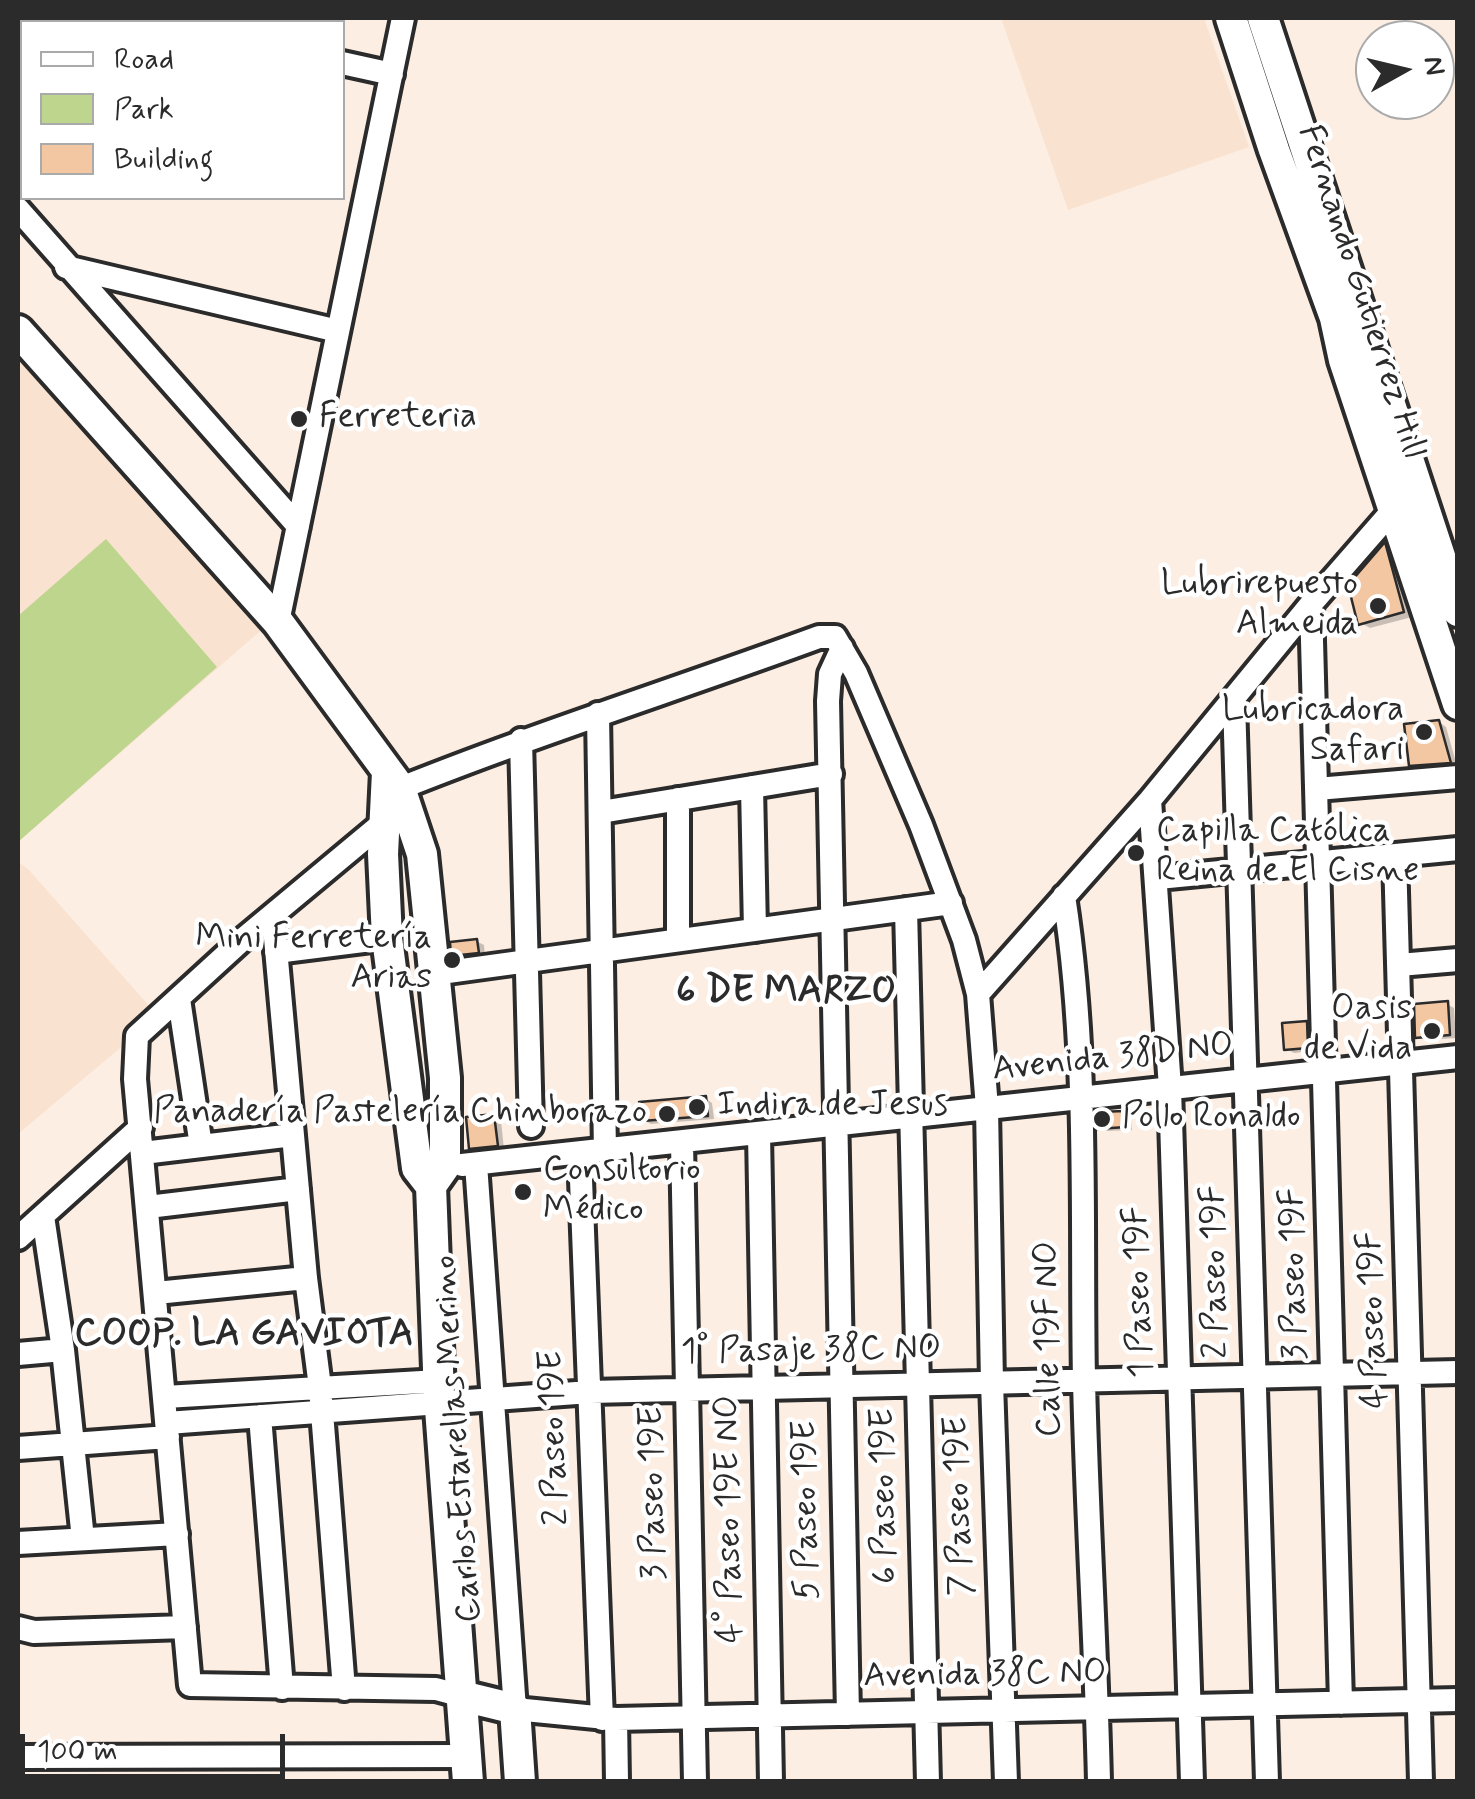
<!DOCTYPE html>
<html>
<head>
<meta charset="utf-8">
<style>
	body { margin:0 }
	#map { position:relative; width:1475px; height:1799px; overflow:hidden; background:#fceee3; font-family:Mynerve,sans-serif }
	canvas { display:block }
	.frame { position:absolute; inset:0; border:20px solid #2b2b2b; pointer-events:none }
	.legend { position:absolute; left:20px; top:20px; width:325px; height:180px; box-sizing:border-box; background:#fff; border:2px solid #aaa; margin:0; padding:12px 18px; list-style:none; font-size:30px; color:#2b2b2b }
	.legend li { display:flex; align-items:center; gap:20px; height:50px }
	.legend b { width:50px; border:2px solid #aaa }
	.north { position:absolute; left:1355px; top:20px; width:100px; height:100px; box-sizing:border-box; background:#fff; border:2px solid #aaa; border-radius:50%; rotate:82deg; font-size:28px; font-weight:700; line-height:40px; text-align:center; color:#2b2b2b }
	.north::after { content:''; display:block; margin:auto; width:35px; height:45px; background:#2b2b2b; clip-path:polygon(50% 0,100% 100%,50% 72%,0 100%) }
	.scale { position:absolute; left:20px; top:1734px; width:265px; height:45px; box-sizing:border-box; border:5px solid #2b2b2b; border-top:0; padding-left:12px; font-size:30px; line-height:35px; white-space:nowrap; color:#2b2b2b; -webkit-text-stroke:8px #fff; paint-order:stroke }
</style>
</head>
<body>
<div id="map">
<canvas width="1475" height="1799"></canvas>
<div class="frame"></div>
<ul class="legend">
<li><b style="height:12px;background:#fff"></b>Road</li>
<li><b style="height:28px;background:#bdd58c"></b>Park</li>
<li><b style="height:28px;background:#f4c7a3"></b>Building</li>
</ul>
<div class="north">N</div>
<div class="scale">100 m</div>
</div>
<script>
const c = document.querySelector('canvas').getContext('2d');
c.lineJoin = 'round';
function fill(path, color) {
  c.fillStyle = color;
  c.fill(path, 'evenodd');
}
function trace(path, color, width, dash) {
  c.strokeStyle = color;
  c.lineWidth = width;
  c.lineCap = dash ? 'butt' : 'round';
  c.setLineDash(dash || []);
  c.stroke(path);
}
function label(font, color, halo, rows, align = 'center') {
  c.font = font + ' Mynerve,sans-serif';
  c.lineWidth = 9;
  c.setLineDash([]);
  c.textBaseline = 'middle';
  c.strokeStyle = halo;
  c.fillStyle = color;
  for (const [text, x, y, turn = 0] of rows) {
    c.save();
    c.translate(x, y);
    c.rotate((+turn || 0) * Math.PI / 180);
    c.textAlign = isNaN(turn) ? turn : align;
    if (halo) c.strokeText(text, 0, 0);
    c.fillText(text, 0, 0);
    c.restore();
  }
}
fill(new Path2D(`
	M1001,18H1204L1249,147L1068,210Z
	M18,344L266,626L18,842Z
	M18,862L28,869L158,1016L18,1134Z`), '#fae2d0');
fill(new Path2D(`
	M106,539L217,667L18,842V616Z`), '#bdd58c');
fill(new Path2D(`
	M251,18H304L303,22H249Z
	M1385,546L1393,550L1412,617L1370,628L1361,623Z
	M1439,722L1446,727L1457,766L1419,769L1412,765Z
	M476,941L484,945L485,956L461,959L454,955Z
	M1447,1004L1454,1008L1456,1038L1425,1040L1418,1036Z
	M1307,1024L1314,1028L1315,1051L1294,1053L1287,1049Z
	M705,1098L712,1103L714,1119L651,1124L644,1120Z
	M1124,1114L1132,1118V1130L1107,1131L1099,1127Z
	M494,1116L501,1121L504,1149L479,1152L472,1147Z`), '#0003');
const building = new Path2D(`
	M1385,542L1404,612L1358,625L1348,585Z
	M1439,720L1451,763L1409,766L1404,724Z
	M477,939L479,953L451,956L450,942Z
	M1448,1001L1450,1035L1415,1038L1414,1004Z
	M1307,1021L1308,1048L1284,1050L1282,1023Z
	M706,1096L708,1116L642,1121L639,1102Z
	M1125,1111L1126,1127L1097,1129V1112Z
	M494,1114L498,1146L469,1149L466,1117Z`);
fill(building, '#f4c7a3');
trace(building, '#2b2b2b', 2.5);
const street = new Path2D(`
	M142,18L164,22
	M342,63L392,74
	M18,124L22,126
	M18,209L298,526
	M66,267L338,331
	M1311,604L1341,1703
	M278,622L403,18
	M842,648L830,674L828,701L848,1714
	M1234,701L1267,1782
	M598,714L605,1152
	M521,740L531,1126
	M752,787L755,930
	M1317,789L1458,777
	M386,794C529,736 675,690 819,637H835L856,673L921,825L964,940L978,994L987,1108L992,1383L1006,1782
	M678,799V940
	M1150,800L1170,1088L1192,1782
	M601,812L831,774
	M390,817L241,941L137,1036L135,1079L190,1685L436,1689L462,1696
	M1395,856L1421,1782
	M1158,878L1458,849
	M1064,896C1089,1056 1081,1218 1084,1380C1087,1514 1096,1648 1099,1782
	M906,909L928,1782
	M273,916L306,1278L320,1387L344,1689
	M276,952L387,938
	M1399,965L1458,960
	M433,974L951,903
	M978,994L1150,800L1311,604L1393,510
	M179,999L201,1146
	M759,1134L771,1782
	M682,1143L695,1782
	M143,1153L293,1135
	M580,1154L602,1719
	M476,1164L515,1709L616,1719L1458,1700
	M462,1165L1458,1057
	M148,1207L298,1189
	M43,1216L63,1350L83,1539
	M18,1238L141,1127
	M156,1293L306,1278
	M18,1354L63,1350
	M165,1397L439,1381
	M260,1416L282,1688
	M167,1423L590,1392L1458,1372
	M18,1448L168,1437
	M18,1543L177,1534
	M18,1628L34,1632L185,1627
	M616,1719L617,1782
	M18,1757L466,1756`);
const secondary = new Path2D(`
	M1231,18L1274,150L1335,318L1344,360L1458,704
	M1263,18L1458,611
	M18,331L278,622L400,788L422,854L445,1078V1166L431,1186
	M387,772L383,854L387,938L417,1168L431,1186L439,1395L468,1782
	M462,1696L515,1709L520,1782`);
trace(street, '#2b2b2b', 30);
trace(secondary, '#2b2b2b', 38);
trace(street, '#fff', 22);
trace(secondary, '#fff', 30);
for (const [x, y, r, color] of [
	[299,419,10,"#2b2b2b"],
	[1378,606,10,"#2b2b2b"],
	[1424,732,10,"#2b2b2b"],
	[1136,853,10,"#2b2b2b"],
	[452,960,10,"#2b2b2b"],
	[1432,1031,10,"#2b2b2b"],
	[697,1107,10,"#2b2b2b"],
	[667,1114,10,"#2b2b2b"],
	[1102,1119,10,"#2b2b2b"],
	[523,1192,10,"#2b2b2b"]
]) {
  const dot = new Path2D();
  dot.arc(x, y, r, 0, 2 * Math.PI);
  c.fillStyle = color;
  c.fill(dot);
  trace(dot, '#fff', 4);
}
label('35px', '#2b2b2b', '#fff', [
	["Fernando Gutierrez Hill",1360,292,72],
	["Avenida 38D NO",1113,1059,-6],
	["2 Paseo 19F",1217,1272,-91],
	["3 Paseo 19F",1296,1274,-91],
	["1 Paseo 19F",1141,1292,-92],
	["4 Paseo 19F",1375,1320,-92],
	["Calle 19F NO",1050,1339,-91],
	["1° Pasaje 38C NO",811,1352,-1],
	["2 Paseo 19E",556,1438,-92],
	["Carlos Estarellas Merino",459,1439,-94],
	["3 Paseo 19E",655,1493,-91],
	["6 Paseo 19E",886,1496,-91],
	["7 Paseo 19E",961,1506,-92],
	["5 Paseo 19E",808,1510,-91],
	["4° Paseo 19E NO",731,1519,-91],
	["Avenida 38C NO",985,1676,-1]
]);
label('35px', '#2b2b2b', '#fff', [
	["Ferreteria",319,419],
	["Lubrirepuesto",1358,586,"right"],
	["Almeida",1358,626,"right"],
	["Lubricadora",1404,712,"right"],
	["Safari",1404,752,"right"],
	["Capilla Católica",1156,833],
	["Reina de El Cisne",1156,873],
	["Mini Ferretería",432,940,"right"],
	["Arias",432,980,"right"],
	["Oasis",1412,1011,"right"],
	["de Vida",1412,1051,"right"],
	["Indira de Jesus",717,1107],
	["Panadería Pastelería Chinborazo",647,1114,"right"],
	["Pollo Ronaldo",1122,1119],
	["Consultorio",543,1172],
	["Médico",543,1212]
], 'left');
label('bold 38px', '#2b2b2b', '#fff', [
	["6 DE MARZO",786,993],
	["COOP. LA GAVIOTA",244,1336]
]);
</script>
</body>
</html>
